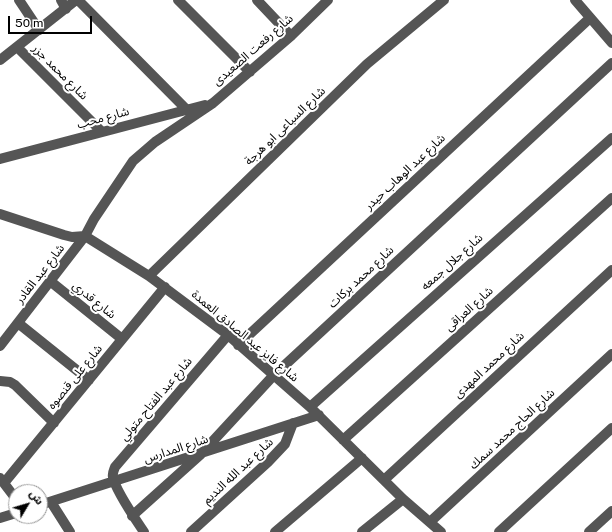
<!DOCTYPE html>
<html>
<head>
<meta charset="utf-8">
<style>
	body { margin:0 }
	#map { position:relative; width:612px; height:532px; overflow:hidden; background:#fff; font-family:"Public Sans","Noto Sans Arabic",sans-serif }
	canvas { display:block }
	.north { position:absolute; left:8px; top:484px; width:40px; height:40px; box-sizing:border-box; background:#fff; border:1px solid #999; border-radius:50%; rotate:52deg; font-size:11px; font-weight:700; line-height:16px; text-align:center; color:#000 }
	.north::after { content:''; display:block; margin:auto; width:14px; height:18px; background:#000; clip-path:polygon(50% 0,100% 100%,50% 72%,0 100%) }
	.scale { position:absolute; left:8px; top:16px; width:84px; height:18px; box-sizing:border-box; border:2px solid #000; border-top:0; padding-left:5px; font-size:12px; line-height:14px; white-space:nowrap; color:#000; -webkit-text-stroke:3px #fff; paint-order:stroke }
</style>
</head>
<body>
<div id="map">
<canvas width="612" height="532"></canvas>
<div class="north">ش</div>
<div class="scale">50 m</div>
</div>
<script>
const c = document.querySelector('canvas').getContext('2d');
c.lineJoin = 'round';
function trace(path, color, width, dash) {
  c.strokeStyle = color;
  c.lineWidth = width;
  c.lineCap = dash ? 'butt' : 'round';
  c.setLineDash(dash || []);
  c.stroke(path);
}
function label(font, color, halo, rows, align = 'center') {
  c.font = font + ' "Public Sans","Noto Sans Arabic",sans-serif';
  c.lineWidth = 4;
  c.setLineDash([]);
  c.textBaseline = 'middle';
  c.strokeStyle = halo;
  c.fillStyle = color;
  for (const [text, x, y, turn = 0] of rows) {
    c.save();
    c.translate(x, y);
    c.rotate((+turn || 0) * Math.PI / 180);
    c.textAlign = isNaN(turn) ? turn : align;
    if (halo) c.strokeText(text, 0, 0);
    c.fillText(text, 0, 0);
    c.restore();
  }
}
trace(new Path2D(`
	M19,0L39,30
	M61,0L66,9
	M78,0L187,110
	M178,0L250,72
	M257,0L291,36
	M575,0L612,43
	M17,47L102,132
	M0,60L76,0
	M0,159L205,105
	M0,214L64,235L72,237L85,236L149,276L228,335L310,407L403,499L441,532
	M149,276L367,64L444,0
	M50,281L122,339
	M18,323L89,380
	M238,345L590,18
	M0,346L85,236L94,219L133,161L155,142L213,103L291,36L328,0
	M0,381L10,382L15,385L54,423
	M310,407L612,138
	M343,440L612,198
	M0,478L16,499
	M384,480L612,270
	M4,483L165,287
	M51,502L70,532
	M40,505L319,415
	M132,516L200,455L273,376L612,63
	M0,518L16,513
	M430,522L612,354
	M144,532C136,520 115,490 113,477C112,473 114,470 115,467L228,335
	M191,532L268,462L285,444L293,423
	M275,532L362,458
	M362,532L403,499
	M499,532L612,428
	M589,532L612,511`), '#555', 10);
label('12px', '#000', '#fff', [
	["شارع رفعت الصعيدى",253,50,-41],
	["شارع محمد جزر",60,72,45],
	["شارع محب",103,118,-15],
	["شارع السباعى ابو هرجة",285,126,-44],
	["شارع عبد الوهاب حيدر",405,172,-43],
	["شارع جلال جمعه",452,262,-42],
	["شارع عبد القادر",40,274,-52],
	["شارع محمد بركات",361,277,-43],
	["شارع قدري",94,300,39],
	["شارع العراقى",469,309,-42],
	["شارع فايز عبد الصادق العمدة",245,336,40],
	["شارع محمد المهدى",489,365,-43],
	["شارع على قنصوه",75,377,-51],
	["شارع عبد الفتاح متولي",156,399,-50],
	["شارع الحاج محمد سمك",512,429,-43],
	["شارع المدارس",176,449,-18],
	["شارع عبد الله النديم",238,471,-43]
]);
</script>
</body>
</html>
